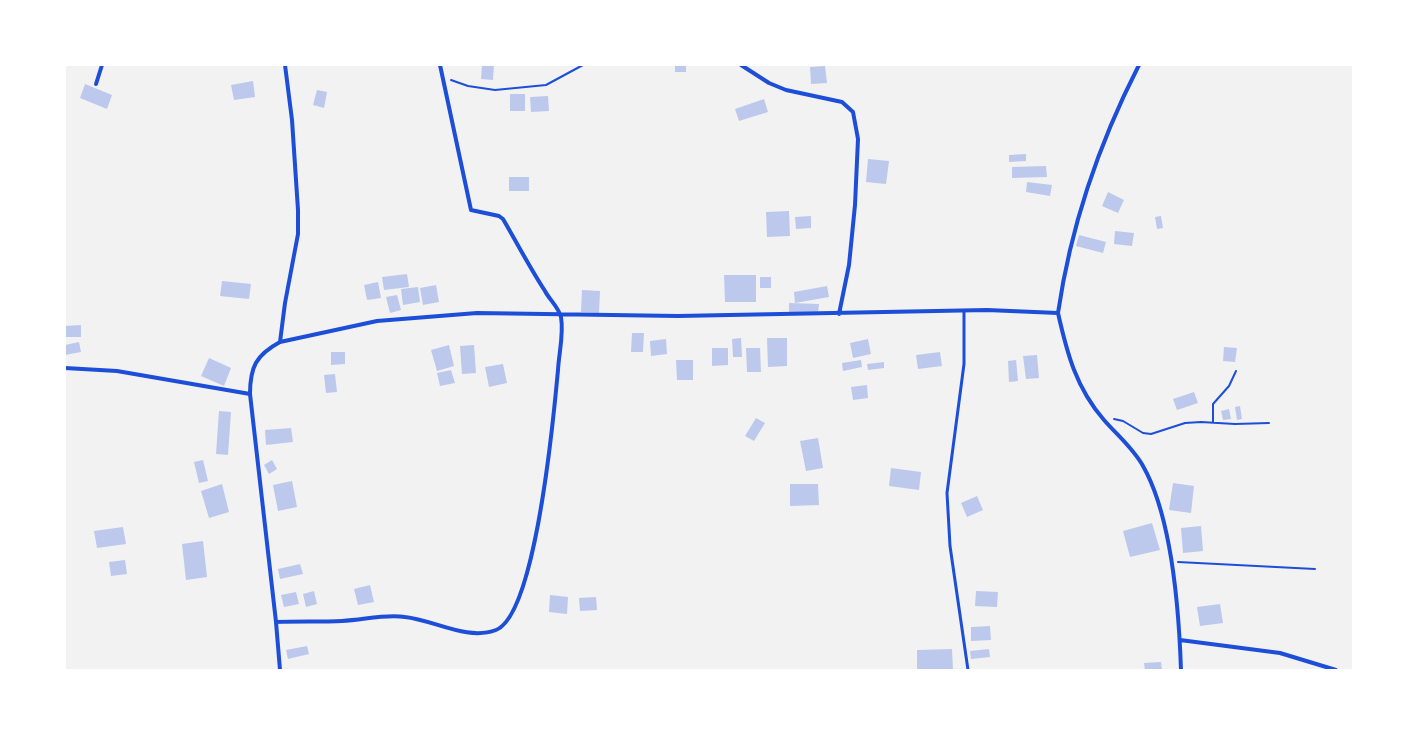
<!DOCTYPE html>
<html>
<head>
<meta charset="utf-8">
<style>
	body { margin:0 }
	#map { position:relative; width:1418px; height:735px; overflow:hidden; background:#f2f2f2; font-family:"Exo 2",sans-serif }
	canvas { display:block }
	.frame { position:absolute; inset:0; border:66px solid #fff; pointer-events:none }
</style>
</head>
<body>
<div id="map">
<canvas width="1418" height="735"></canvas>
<div class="frame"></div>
</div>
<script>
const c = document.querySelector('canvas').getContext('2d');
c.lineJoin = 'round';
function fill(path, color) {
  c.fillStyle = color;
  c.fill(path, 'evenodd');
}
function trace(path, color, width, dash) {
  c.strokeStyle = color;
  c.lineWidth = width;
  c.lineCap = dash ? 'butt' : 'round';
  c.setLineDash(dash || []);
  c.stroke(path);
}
fill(new Path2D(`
	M482,65H494L493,80L481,79Z
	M675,65H686V72H675Z
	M825,66L827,83L811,84L810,67Z
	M253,81L255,97L234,100L231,85Z
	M85,84L112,95L107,109L80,98Z
	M317,90L327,92L324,108L313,105Z
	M510,94H525V111H510Z
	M548,96L549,111L531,112L530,97Z
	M764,99L768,112L739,121L735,109Z
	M1026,154V161L1009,162V155Z
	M868,159L889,161L886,184L866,182Z
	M1046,166L1047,177L1012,178V167Z
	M509,177H529V191H509Z
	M1027,182L1052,185L1050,196L1026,192Z
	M1108,192L1124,200L1118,213L1102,206Z
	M789,211L790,236L767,237L766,212Z
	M811,216V228L796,229L795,217Z
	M1161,216L1163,228L1157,229L1155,217Z
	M1115,231L1134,233L1132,246L1114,244Z
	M1079,235L1106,242L1103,253L1076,246Z
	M407,274L409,287L384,290L382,277Z
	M724,275H756V302H725Z
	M760,277H771V288H760Z
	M222,281L251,284L249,299L220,296Z
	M378,282L381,298L367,300L364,285Z
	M436,285L439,302L423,305L420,288Z
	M827,286L829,297L795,303L794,292Z
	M418,287L420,302L403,305L401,289Z
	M582,290L600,291L599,313L581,312Z
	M397,295L401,310L390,313L386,297Z
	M789,303L819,304L818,313H789Z
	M81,325V337H65V326Z
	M632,333H644L643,352H631Z
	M741,338L742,357H733L732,339Z
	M767,338H787V366L768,367Z
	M666,339L667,354L651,356L650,341Z
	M868,339L871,354L853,358L850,343Z
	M79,342L81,352L65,355V345Z
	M449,345L454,366L437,371L431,350Z
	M474,345L476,373L462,374L460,346Z
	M1224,347L1237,348L1235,362L1223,361Z
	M712,348H728V365L712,366Z
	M746,348H760L761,372H747Z
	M331,352H345V364L331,365Z
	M940,352L942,366L918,369L916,355Z
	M1037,355L1039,378L1026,379L1023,356Z
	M209,358L231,368L224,386L201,376Z
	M676,360H693V380H677Z
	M861,360L862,367L843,371L842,363Z
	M1016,360L1018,381L1009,382L1008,361Z
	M884,362V368L868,370L867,364Z
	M503,364L507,383L489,387L485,367Z
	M451,370L455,383L440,386L437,373Z
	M335,374L337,392L326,393L324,375Z
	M867,385L868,398L853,400L851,387Z
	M1194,392L1198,403L1177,410L1173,399Z
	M1240,406L1242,419L1237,420L1235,407Z
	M1229,409L1231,419L1223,420L1221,411Z
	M219,411L231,412L228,455L216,454Z
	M756,418L765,423L754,441L745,436Z
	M291,428L293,442L266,445L265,430Z
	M818,438L823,468L806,471L800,441Z
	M203,460L208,481L199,483L194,462Z
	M272,460L277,469L269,474L264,465Z
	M891,468L921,472L919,490L889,486Z
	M292,481L297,507L278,511L273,485Z
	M1173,483L1194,486L1191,513L1169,510Z
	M222,484L229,512L209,518L201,491Z
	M790,484H818L819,505L790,506Z
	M977,496L983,510L967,517L961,503Z
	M1152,523L1160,550L1130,557L1123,531Z
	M1201,526L1203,551L1183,553L1181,528Z
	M123,527L126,544L97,548L94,531Z
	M203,541L207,577L186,580L182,544Z
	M125,560L127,574L111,576L109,562Z
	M300,564L303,574L280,579L278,569Z
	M370,585L374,602L358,605L354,589Z
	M314,591L317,604L306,607L303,594Z
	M976,591L998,592L997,607L975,606Z
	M296,592L299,604L284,607L281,595Z
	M550,595L568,597L567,614L549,612Z
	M596,597L597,610L580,611L579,598Z
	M1220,604L1223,623L1200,626L1197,607Z
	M990,626L991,640L971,641V627Z
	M307,646L309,654L288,659L286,650Z
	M952,649L953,670H917V650Z
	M989,649L990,657L971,659L970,651Z
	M1161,662L1162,670H1145L1144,663Z`), '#bdc9ec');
trace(new Path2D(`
	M451,80L468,86L495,90L546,85L583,65
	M1114,419L1123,421L1143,433L1151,434L1185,423L1201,422L1235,424L1269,423
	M1213,422V404L1229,386L1236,371
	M1178,562L1315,569`), '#1d4ed8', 2);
trace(new Path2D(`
	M964,311V364L947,493L950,546L968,670`), '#1d4ed8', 3);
trace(new Path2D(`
	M741,65L769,83L786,90L842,102L853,112L858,139L855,205L849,265L839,314
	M96,84L102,65
	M1058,313C1067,353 1076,388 1104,420C1117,435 1133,448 1143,466C1172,517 1179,612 1181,670
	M280,342L285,303L298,234V210L292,120L285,65
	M65,368L117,371L250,394
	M276,622C298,621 320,622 342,621C364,620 384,614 405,617C434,620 467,641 496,630C536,614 554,413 558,370C559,352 564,334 561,317C559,308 549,299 545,291C530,268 517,243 503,219L499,216L471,210L440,65
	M1180,640L1280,653L1336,670
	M280,670L276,622L250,394C250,367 256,355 280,342L377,321L477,313L678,316L987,310L1058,313C1071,224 1098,145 1139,65`), '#1d4ed8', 4);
</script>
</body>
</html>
